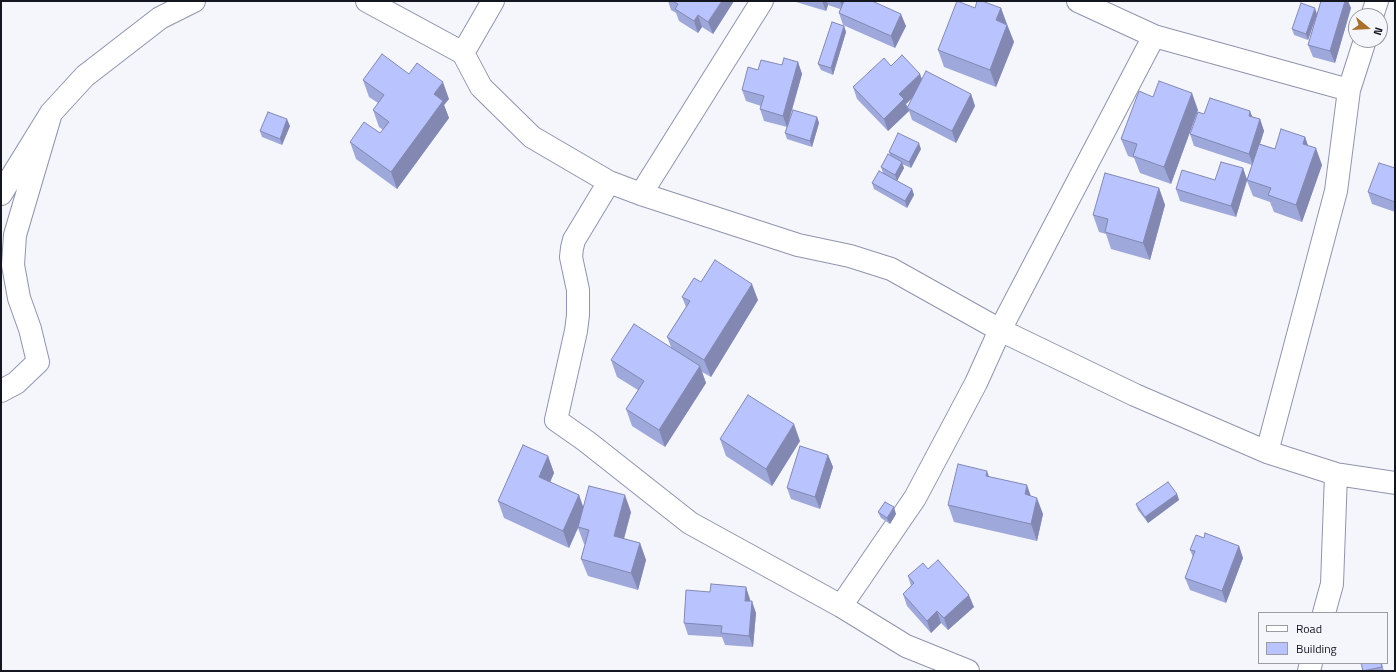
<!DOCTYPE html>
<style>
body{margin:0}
#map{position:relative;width:1396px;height:672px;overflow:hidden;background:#f5f6fc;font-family:"Titillium Web",sans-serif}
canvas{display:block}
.frame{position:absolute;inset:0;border:2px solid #14161f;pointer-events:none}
.legend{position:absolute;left:1258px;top:612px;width:130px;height:52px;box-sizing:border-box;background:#f5f6fc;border:1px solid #9b9ca4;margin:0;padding:5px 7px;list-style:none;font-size:12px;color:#14161f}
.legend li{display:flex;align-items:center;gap:8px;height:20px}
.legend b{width:20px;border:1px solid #9b9ca4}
.north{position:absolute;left:1348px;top:8px;width:40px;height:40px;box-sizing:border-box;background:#f5f6fc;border:1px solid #9b9ca4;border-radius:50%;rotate:108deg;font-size:11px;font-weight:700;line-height:16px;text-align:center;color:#14161f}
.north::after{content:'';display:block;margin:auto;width:14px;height:18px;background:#a86f2d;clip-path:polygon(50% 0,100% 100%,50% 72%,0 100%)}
</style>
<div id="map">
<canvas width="1396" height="672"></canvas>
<div class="frame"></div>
<ul class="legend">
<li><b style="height:5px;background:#fff"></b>Road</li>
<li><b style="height:11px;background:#b9c3fe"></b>Building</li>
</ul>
<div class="north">N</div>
</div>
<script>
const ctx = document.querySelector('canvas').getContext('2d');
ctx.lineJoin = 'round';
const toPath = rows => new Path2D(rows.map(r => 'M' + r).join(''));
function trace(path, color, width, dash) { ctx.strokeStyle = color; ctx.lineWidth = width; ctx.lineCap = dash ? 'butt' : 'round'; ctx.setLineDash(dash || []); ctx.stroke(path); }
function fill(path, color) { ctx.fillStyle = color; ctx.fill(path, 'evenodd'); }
const minor = toPath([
 [367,1,463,53,481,87,532,137,609,182,641,194,798,245,850,256,891,269,1000,330,1135,395,1267,452,1336,474,1395,483],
 [1078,1,1154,36,1349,90],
 [1372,16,1377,1],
 [463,53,493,1],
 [609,182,574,240,572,248,571,257,578,290,578,315,576,331,556,420,586,441,690,523,841,606,906,646,968,671],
 [1,194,51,113,85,76,160,18,194,1],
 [641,194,762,1],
 [1,391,16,383,38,362,30,329,19,298,13,265,15,235,51,113],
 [1267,452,1336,191,1349,90,1365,40],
 [841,606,915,498,976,383,1000,330,1154,36],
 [1324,613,1332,584,1336,474],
 [1309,671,1311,663]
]);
trace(minor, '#8f94ad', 24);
trace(minor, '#fff', 22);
fill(toPath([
 [668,1,734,1,713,34,702,27,698,33,679,21,676,13,671,10],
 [795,1,872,1,906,26,895,48,843,25,839,13,840,9,828,5,826,11,796,2],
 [1321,1,1348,1,1351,8,1335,63,1313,57,1308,45],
 [975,8,1001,8,1014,42,996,87,944,67,938,50],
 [1317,14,1308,40,1294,35,1292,29],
 [844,26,846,32,833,75,821,70,818,64],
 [798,62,802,74,789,121,817,117,819,123,812,147,787,139,785,133,787,127,764,121,760,109,761,106,746,101,742,90,758,70],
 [891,66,920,74,922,79,971,94,975,106,956,143,912,120,909,111,888,131,857,99,853,87],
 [913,97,907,108,906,104],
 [409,74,449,99,444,105,449,118,397,189,356,159,350,142,380,133,383,130,379,127,373,110,378,103,369,97,363,80],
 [1153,97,1198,110,1171,184,1140,173,1134,158,1128,156,1121,139],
 [1204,114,1252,117,1260,119,1264,131,1260,144,1275,149,1305,137,1308,146,1322,165,1302,222,1274,212,1270,202,1253,196,1247,181,1236,217,1180,201,1176,189,1215,180,1243,168,1247,179,1252,165,1194,146,1190,134],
 [290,126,282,145,262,137,260,131],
 [921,149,911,168,902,164,904,168,897,181,912,189,914,195,907,208,874,189,872,183,883,173,881,167,890,155,889,152],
 [1395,168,1395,212,1372,204,1368,192],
 [1159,188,1165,205,1150,260,1111,249,1106,234,1099,232,1093,215],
 [701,282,758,300,711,377,702,372,706,383,665,447,632,426,626,409,638,390,617,377,611,360,671,347,667,337,686,307,682,297],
 [720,439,800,441,772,486,726,456],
 [828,455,833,467,820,509,791,499,787,488],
 [548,456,554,473,550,482,579,495,583,507,631,512,624,539,640,543,646,560,638,590,588,576,581,559,585,544,584,544,578,528,569,548,504,518,498,501],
 [989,477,1031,496,1043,514,1037,541,954,522,948,505],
 [1177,494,1179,500,1148,523,1138,510,1136,504],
 [878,512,896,514,890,524,881,518],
 [1204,538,1239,546,1243,558,1226,603,1190,590,1185,578,1193,557,1190,550],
 [928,569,974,607,948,630,941,623,931,633,907,606,903,594,911,586,908,576],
 [750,599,750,601,756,613,753,647,725,645,722,637,688,635,684,623],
 [1361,663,1382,663,1384,671,1363,671]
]), '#9fa8da');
fill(toPath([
 [722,1,734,1,713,34,708,22],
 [822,1,827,1,828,5,826,11],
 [840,1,846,1,843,10],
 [1345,1,1348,1,1351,8,1335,63,1330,51],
 [1001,8,1007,25,996,20],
 [1315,8,1317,14,1308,40,1306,34],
 [901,14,906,26,895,48,891,36],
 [698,15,702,27,698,33,694,21],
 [1007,25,1014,42,996,87,990,70],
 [844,26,846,32,833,75,831,68],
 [798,62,802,74,787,127,783,116],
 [920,74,924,86,906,104,909,111,888,131,884,119,899,94],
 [443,82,449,99,444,105,449,118,397,189,391,172,434,94],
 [1192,93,1198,110,1171,184,1164,167],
 [971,94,975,106,956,143,952,131],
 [1250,111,1255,123,1249,116],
 [817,117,819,123,812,147,810,141],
 [287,119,290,126,282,145,280,139],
 [1260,119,1264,131,1253,165,1249,154],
 [1305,137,1311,154,1303,144],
 [919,143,921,149,911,168,909,162],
 [1316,148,1322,165,1302,222,1296,205],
 [902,162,904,168,897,181,895,175],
 [1243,168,1247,180,1236,217,1231,206],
 [1159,188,1165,205,1150,260,1143,243],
 [912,189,914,195,907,208,905,201],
 [752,284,758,300,711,377,704,360],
 [700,366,706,383,665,447,659,430],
 [794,424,800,441,772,486,766,469],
 [828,455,833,467,820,509,815,497],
 [548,456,554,473,545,494,539,477],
 [987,471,993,488,986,476],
 [1027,485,1033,502,1025,494],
 [1177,494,1179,500,1148,523,1145,517],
 [579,495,585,512,569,548,563,531],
 [625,495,631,512,620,553,614,536],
 [1037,498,1043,514,1037,541,1031,524],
 [894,507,896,514,890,524,887,518],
 [640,543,646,560,638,590,631,573],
 [1239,546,1243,558,1226,603,1222,591],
 [746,587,750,599,749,613,745,601],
 [969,595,974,607,948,630,944,618],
 [752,601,756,613,753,647,749,636],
 [937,611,941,623,931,633,927,621]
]), '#8288b2');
const building = toPath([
 [672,1,722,1,708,22,698,15,694,21,675,9,678,4,672,1],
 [844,1,872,1,901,14,891,36,839,13,844,1],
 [957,1,975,8,977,1,982,1,1001,8,996,20,1007,25,990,70,938,50,957,1],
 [1321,1,1345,1,1330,51,1308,45,1321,1],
 [1301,3,1315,8,1306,34,1292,29,1301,3],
 [832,22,844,26,831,68,818,64,832,22],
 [382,54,409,74,417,63,443,82,434,94,443,101,391,172,350,142,364,122,380,133,389,122,373,110,384,95,363,80,382,54],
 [902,55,920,74,899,94,904,99,884,119,853,87,884,58,891,66,902,55],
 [784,58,798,62,783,116,760,109,764,96,742,90,748,67,758,70,761,60,782,65,784,58],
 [926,71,971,94,952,131,907,108,926,71],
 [1159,81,1192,93,1164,167,1133,156,1137,144,1121,139,1139,91,1153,97,1159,81],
 [1210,98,1250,111,1249,116,1260,119,1249,154,1190,134,1198,112,1204,114,1210,98],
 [793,110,817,117,810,141,785,133,793,110],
 [268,112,287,119,280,139,260,131,268,112],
 [1281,129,1305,137,1303,144,1316,148,1296,205,1268,195,1271,188,1247,180,1259,144,1275,149,1281,129],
 [898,133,919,143,909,162,889,152,898,133],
 [888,154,902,162,895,175,881,167,888,154],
 [1221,162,1243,168,1231,206,1176,189,1182,170,1215,180,1221,162],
 [1379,163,1395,168,1395,202,1368,192,1379,163],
 [879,171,912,189,905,201,872,183,879,171],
 [1105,173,1159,188,1143,243,1105,232,1108,219,1093,215,1105,173],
 [715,260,752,284,704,360,667,337,690,301,682,297,694,278,701,282,715,260],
 [634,324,700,366,659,430,626,409,644,381,611,360,634,324],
 [748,395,794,424,766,469,720,439,748,395],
 [523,445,548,456,539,477,579,495,563,531,498,501,523,445],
 [800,446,828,455,815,497,787,488,800,446],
 [958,464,987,471,986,476,1027,485,1025,494,1037,498,1031,524,948,505,958,464],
 [1168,482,1177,494,1145,517,1136,504,1168,482],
 [589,486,625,495,614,536,640,543,631,573,581,559,589,530,578,527,589,486],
 [885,502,894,507,887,518,878,512,885,502],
 [1205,533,1239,546,1222,591,1185,578,1195,551,1190,550,1196,535,1204,538,1205,533],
 [938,560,969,595,944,618,937,611,927,621,903,594,914,583,908,576,923,563,928,569,938,560],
 [711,584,746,587,745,601,752,601,749,636,721,633,722,626,684,623,686,590,710,592,711,584],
 [1361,663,1381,663,1382,667,1363,671,1361,663]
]);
fill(building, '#b9c3fe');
trace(building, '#8288b2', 1);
</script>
